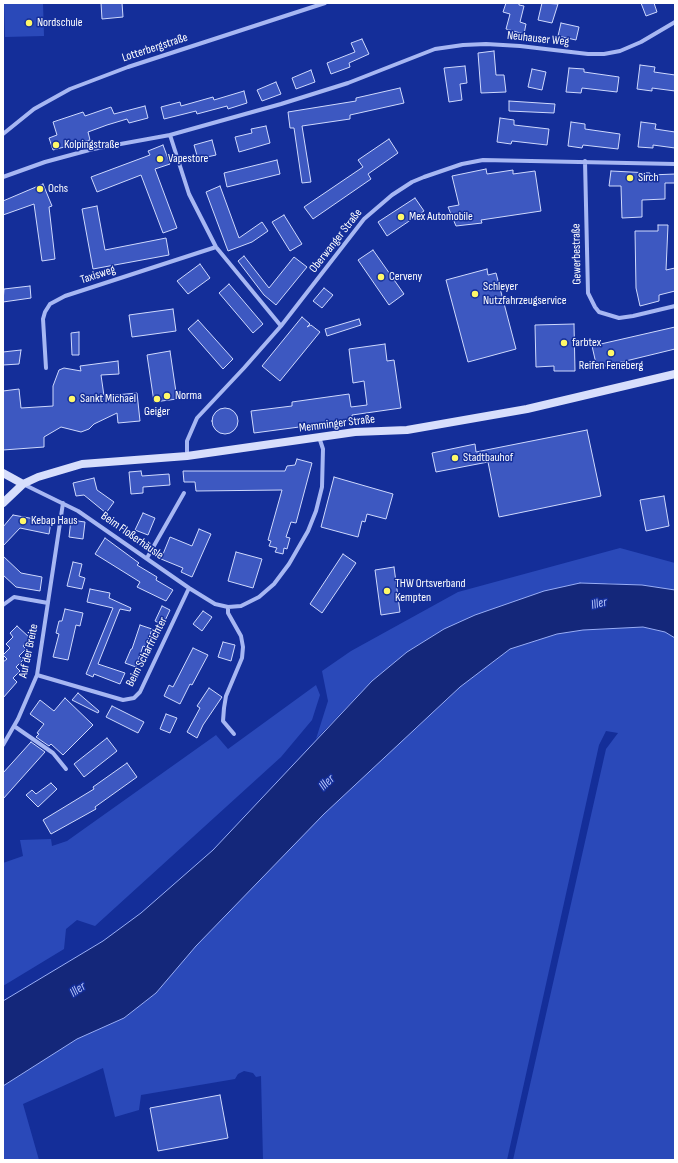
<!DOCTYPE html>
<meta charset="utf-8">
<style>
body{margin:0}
#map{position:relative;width:678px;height:1163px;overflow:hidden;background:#142e99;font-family:"Sofia Sans Condensed",sans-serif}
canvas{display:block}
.frame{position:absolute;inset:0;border:4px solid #fff;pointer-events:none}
</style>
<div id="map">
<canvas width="678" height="1163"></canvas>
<div class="frame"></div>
</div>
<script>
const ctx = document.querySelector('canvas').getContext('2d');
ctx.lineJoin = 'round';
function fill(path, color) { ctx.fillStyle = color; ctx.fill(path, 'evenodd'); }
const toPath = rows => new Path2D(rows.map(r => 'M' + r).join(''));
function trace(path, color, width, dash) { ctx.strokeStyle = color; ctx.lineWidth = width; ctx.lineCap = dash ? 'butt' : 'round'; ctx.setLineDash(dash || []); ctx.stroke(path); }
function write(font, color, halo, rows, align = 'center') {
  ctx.font = font + ' "Sofia Sans Condensed",sans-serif'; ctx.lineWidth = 3; ctx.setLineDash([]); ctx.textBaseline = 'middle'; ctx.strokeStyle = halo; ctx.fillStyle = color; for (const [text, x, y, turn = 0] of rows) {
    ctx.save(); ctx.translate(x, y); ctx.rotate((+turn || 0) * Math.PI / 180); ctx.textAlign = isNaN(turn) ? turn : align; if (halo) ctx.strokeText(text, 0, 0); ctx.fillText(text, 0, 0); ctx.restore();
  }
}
fill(toPath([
 [4,3,43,3,44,36,5,37],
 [620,548,675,563,675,590,608,583,444,629,407,652,372,681,316,739,328,701,322,671,351,651,458,592],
 [643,627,665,632,675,638,675,1160,513,1160,606,749,618,733,606,731,599,745,507,1160,263,1160,261,1076,256,1077,253,1073,244,1071,238,1074,235,1079,141,1095,139,1110,115,1117,103,1068,23,1104,39,1160,3,1160,3,1086,77,1039,124,1018,156,993,196,946,324,814,460,687,510,649,557,634,583,630],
 [316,685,320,695,312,720,281,757,95,926,77,920,66,929,64,949,3,986,3,863,23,856,20,840,51,839,52,846,67,841,216,735,228,749]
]), '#2a49b9');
const water = toPath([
 [580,583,642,585,675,590,675,638,665,632,643,627,583,630,557,634,510,649,460,687,324,814,196,946,156,993,124,1018,77,1039,3,1086,3,1001,103,941,141,913,213,850,372,681,407,652,444,629,475,615,544,591,580,583]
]);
fill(water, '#14277a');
trace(water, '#99aef6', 1);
const building = toPath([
 [101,3,122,3,123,17,102,19,101,3],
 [506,3,519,3,519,5,524,6,520,22,526,24,524,34,506,29,510,14,503,12,506,3],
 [542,3,558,4,552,23,538,20,542,3],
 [641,3,654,3,657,12,646,16,641,3],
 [561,23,579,27,576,40,558,36,561,23],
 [362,39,369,54,349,63,350,67,331,74,327,63,355,52,351,43,362,39],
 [494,51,496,75,504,75,506,92,481,93,478,53,494,51],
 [640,65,655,67,654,72,675,75,675,91,652,88,652,91,637,89,640,65],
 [465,66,467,83,460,84,462,100,449,102,444,68,465,66],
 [569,68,584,69,584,72,619,77,617,92,582,88,581,93,566,92,569,68],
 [532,69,546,72,542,90,528,87,532,69],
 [311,70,315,82,296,89,292,78,311,70],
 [276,82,281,94,262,101,257,90,276,82],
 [400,88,404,103,350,115,350,119,302,126,311,182,302,183,294,128,290,128,288,112,356,101,356,98,400,88],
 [244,91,247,103,228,109,227,106,197,114,196,111,164,119,161,107,180,102,181,106,213,97,214,100,244,91],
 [509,101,555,104,554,113,509,111,509,101],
 [145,106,148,118,129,123,127,119,107,125,88,132,90,140,53,150,49,138,57,135,53,122,83,112,85,116,111,107,114,114,145,106],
 [500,118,514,120,514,125,549,129,547,145,512,141,511,144,497,142,500,118],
 [571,122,585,124,585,129,620,134,618,149,583,145,582,148,568,146,571,122],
 [641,122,656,124,655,129,675,132,675,148,653,145,653,148,638,147,641,122],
 [266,126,270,143,239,152,235,137,252,133,251,129,266,126],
 [389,139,398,153,368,174,371,179,313,219,304,207,363,167,358,160,389,139],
 [212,140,216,155,198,159,194,145,212,140],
 [163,145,170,164,155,169,177,228,163,233,141,175,97,192,91,177,150,155,148,151,163,145],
 [277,160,280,174,227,187,224,173,277,160],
 [486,169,487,174,513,170,513,174,535,171,541,211,481,220,482,223,456,226,448,207,459,205,452,176,486,169],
 [611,171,650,173,650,175,675,174,675,183,665,183,665,199,642,200,642,217,622,218,621,186,609,186,611,171],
 [43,184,52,206,49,207,55,259,42,261,34,204,3,215,3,201,43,184],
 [220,186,239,238,262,222,268,231,252,242,228,251,206,192,220,186],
 [415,198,424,211,387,236,378,222,415,198],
 [97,206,105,250,166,238,169,255,93,269,82,209,97,206],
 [284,215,302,244,290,251,272,222,284,215],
 [658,225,668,225,666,270,675,268,675,291,659,295,659,301,640,306,636,288,635,231,658,231,658,225],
 [373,250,404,294,389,305,358,260,373,250],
 [244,256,269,288,294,257,307,267,276,305,264,295,238,261,244,256],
 [200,264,210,278,188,294,177,281,200,264],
 [487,269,488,275,496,273,516,349,468,362,446,280,487,269],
 [229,284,263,324,253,333,219,293,229,284],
 [30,286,31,298,3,302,4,289,30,286],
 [324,288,333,295,322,308,313,301,324,288],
 [173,309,176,331,132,337,129,315,173,309],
 [302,317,310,324,307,327,311,325,320,332,280,381,262,366,302,317],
 [359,319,361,325,327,336,325,329,359,319],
 [198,320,233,359,223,369,188,329,198,320],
 [574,324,575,371,554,371,554,366,536,367,535,325,574,324],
 [675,327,675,349,597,368,592,346,675,327],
 [79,332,79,355,72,355,71,333,79,332],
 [385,344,387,361,394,360,401,408,352,415,352,420,254,433,251,411,292,406,292,402,349,394,351,407,367,405,364,381,353,383,349,349,385,344],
 [21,350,19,364,3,365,3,352,21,350],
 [170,351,177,399,154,402,147,355,170,351],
 [118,361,119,374,101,375,104,396,137,393,140,421,118,423,117,413,94,424,89,429,81,432,61,427,44,437,44,447,3,450,3,391,19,389,21,408,53,406,53,386,59,370,64,368,81,371,80,366,118,361],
 '212 421a13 13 0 1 1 26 0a13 13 0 1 1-26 0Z',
 [587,430,601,496,499,517,488,462,436,472,432,453,475,444,476,452,587,430],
 [297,459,312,463,296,523,291,522,286,537,290,538,287,549,284,548,283,554,275,552,277,548,269,546,271,541,268,540,282,490,196,491,195,482,184,482,183,471,285,471,287,466,295,465,297,459],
 [141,471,142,476,169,474,170,485,143,487,143,493,131,494,129,472,141,471],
 [334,477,393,494,386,519,367,514,365,522,362,521,358,537,321,527,334,477],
 [94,478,97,490,114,502,106,513,84,495,76,496,73,483,94,478],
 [664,496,669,526,646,531,640,500,664,496],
 [143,513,155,518,148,535,135,530,143,513],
 [13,515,51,522,49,534,20,528,3,546,3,527,13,515],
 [71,520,85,522,83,539,69,537,71,520],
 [199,529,211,534,192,577,181,572,183,568,161,559,170,537,192,546,199,529],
 [105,538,139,563,137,565,157,577,156,580,173,590,166,601,137,587,140,582,95,554,105,538],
 [236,552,262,559,253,588,228,581,236,552],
 [343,554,356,563,322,613,310,604,343,554],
 [3,556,21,573,42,577,40,591,16,587,3,575,3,556],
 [73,562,82,564,79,576,85,578,82,589,67,586,73,562],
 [394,567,400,612,381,615,375,570,394,567],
 [90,589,110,593,109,598,131,608,130,611,120,609,98,664,125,673,120,684,94,674,93,677,86,674,113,608,87,602,90,589],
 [162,606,170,610,163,625,155,621,162,606],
 [65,609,83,613,80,626,76,625,68,660,53,657,59,634,56,633,59,621,62,621,65,609],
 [203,611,212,617,202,631,193,624,203,611],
 [140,625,152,629,146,647,143,646,136,667,125,663,131,649,132,649,140,625],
 [17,626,30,638,23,646,26,649,19,656,23,660,16,667,20,671,13,678,17,682,3,698,3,662,7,659,3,655,10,648,6,644,13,637,10,633,17,626],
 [223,642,235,645,231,661,218,657,223,642],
 [193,648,208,655,192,685,190,684,180,704,164,696,169,685,173,687,193,648],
 [209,688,222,697,203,725,197,738,187,732,200,708,197,706,209,688],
 [78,693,99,711,98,713,72,700,78,693],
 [65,698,93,725,63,755,51,744,49,746,36,737,39,734,37,733,44,724,30,714,40,700,54,711,65,698],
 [112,706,144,722,138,733,106,717,112,706],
 [166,714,177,718,170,733,160,729,166,714],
 [107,738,117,751,84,777,74,764,107,738],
 [31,742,45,752,3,799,3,773,31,742],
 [127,763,137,777,95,807,96,809,51,834,43,820,94,789,93,787,127,763],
 [51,783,57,789,38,807,26,795,32,790,36,794,51,783],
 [220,1095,228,1138,158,1151,150,1108,220,1095]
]);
fill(building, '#3d58c1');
trace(building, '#cfd9fd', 1);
trace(toPath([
 [3,134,34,109,70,89,128,67,325,3],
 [170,135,189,194,216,247,281,326],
 [585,161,588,293,595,307,599,312,619,318,633,316,675,306],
 [3,177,45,162,93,149,170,135,281,104,348,83,435,49,463,45,486,44,520,46,588,54,604,54,620,51,641,42,675,22],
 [46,368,43,319,45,312,50,304,65,296,216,247],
 [187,456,187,441,197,418,244,368,281,326,364,219,392,195,412,182,424,177,462,164,483,160,675,164],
 [23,484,78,511,189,588,215,604,228,607,241,606,259,597,274,584,289,564,308,531,316,511,322,487,323,449,319,437],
 [147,558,184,493],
 [3,605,14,597,48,603],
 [228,607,228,613,241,636,243,647,242,658,226,696,224,708,223,721,234,734],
 [37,675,123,700,134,698,140,692,189,588],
 [14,726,53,753,66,769],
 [3,745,18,719,37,675,63,503]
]), '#a7b7f3', 4);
trace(toPath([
 [3,473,23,484],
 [3,503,23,484,38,477,82,464,187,456,355,432,407,430,527,409,675,374]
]), '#d7defc', 8);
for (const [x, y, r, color] of [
 [29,23,4,"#fff869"],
 [56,145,4,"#fff869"],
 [160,159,4,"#fff869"],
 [630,178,4,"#fff869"],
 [40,189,4,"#fff869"],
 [401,217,4,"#fff869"],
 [381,277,4,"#fff869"],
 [475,294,4,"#fff869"],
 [564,343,4,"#fff869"],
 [611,353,4,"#fff869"],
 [167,396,4,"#fff869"],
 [72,399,4,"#fff869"],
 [157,399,4,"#fff869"],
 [455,458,4,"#fff869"],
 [23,521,4,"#fff869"],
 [387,591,4,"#fff869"]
]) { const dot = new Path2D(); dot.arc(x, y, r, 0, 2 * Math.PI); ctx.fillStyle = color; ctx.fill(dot); trace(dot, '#142e99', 1.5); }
write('12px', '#fff', '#142e99', [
 ["Nordschule",37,23],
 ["Kolpingstraße",64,145],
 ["Vapestore",168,159],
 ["Sirch",638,178],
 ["Ochs",48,189],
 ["Mex Automobile",409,217],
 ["Cerveny",389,277],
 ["Schleyer",483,287],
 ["Nutzfahrzeugservice",483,301],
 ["farbtex",572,343],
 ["Reifen Feneberg",611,366,"center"],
 ["Norma",175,396],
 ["Sankt Michael",80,399],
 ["Geiger",157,412,"center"],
 ["Stadtbauhof",463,458],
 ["Kebap Haus",31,521],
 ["THW Ortsverband",395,584],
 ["Kempten",395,598]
], 'left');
write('12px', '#fff', '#142e99', [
 ["Neuhauser Weg",538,39,6],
 ["Lotterbergstraße",155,48,-18],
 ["Oberwanger Straße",336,241,-52],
 ["Gewerbestraße",577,254,-91],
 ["Taxisweg",98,275,-18],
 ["Memminger Straße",337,424,-7],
 ["Beim Floßerhäusle",132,536,35],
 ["Auf der Breite",29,651,-78],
 ["Beim Scharfrichter",147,652,-63]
]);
write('italic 13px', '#b4c3f9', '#142e99', [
 ["Iller",599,604,-13],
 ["Iller",327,783,-44],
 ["Iller",78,990,-35]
]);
</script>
